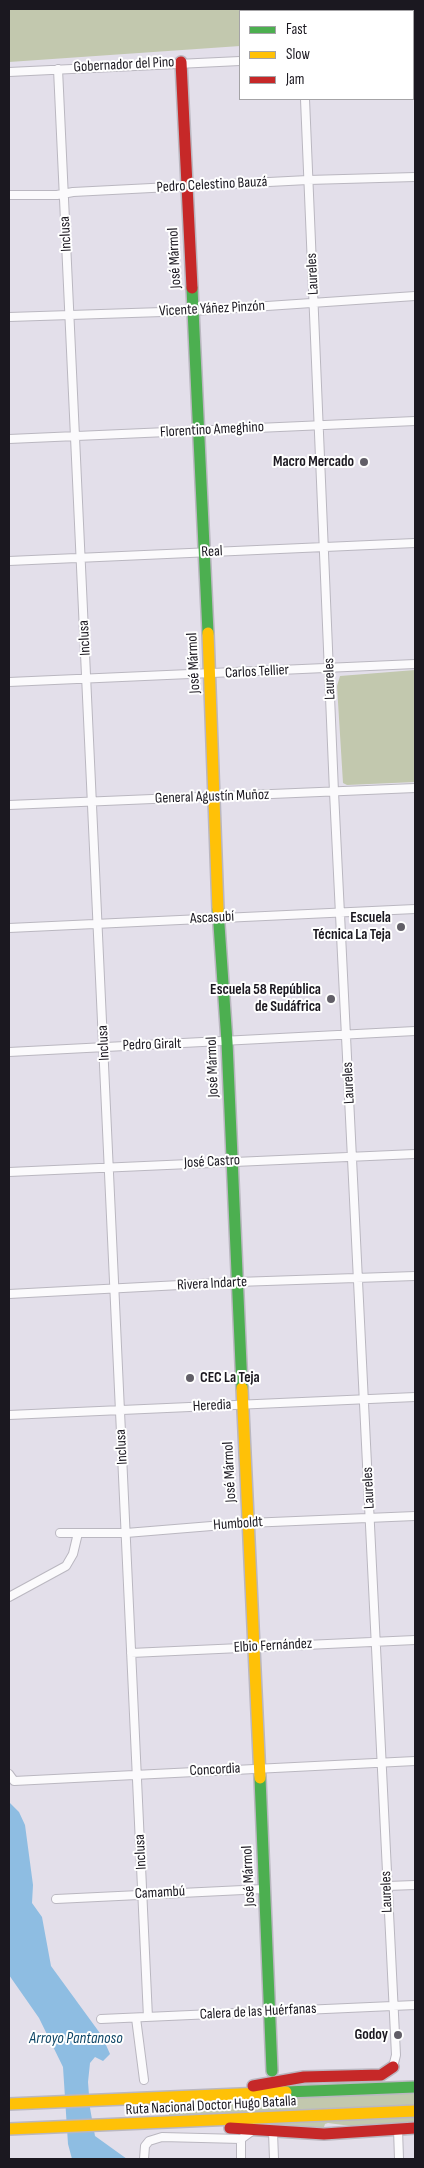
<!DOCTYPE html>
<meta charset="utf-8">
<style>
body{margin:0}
#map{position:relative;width:424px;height:2168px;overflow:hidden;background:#e3dfea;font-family:"Sofia Sans Condensed",sans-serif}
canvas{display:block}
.frame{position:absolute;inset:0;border:10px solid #1b1820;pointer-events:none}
.legend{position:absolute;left:239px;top:10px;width:175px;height:90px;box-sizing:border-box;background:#fff;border:1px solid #a4a3a6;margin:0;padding:6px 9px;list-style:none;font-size:15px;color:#1b1820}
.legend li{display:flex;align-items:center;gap:10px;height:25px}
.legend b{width:25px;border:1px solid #a4a3a6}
</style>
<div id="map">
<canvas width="424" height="2168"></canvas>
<div class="frame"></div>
<ul class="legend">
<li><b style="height:6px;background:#4caf50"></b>Fast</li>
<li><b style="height:6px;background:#ffc107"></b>Slow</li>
<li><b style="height:6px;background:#c62828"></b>Jam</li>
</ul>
</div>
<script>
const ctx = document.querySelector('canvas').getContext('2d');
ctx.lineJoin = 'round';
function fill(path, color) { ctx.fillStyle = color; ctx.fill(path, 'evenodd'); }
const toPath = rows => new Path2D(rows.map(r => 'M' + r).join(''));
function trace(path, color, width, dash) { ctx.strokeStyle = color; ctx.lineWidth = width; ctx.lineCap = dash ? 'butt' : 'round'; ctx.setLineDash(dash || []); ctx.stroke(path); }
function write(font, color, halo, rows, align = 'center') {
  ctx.font = font + ' "Sofia Sans Condensed",sans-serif'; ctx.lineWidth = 4; ctx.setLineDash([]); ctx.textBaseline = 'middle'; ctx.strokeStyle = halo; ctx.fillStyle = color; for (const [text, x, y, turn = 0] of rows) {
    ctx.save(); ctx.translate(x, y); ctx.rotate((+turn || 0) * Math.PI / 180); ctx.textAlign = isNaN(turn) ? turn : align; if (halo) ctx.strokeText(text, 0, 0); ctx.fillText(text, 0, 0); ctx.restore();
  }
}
fill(toPath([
 [9,9,415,9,415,34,413,34,413,11,240,11,240,46,9,62],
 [415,670,415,782,347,785,343,783,337,686,340,676],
 [415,2093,415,2106,169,2116,169,2103],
 [415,2116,415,2123,351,2126,328,2123,325,2124,323,2130,261,2123]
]), '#c2c8ae');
fill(toPath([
 [9,1802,19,1812,25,1825,33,1885,32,1903,42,1917,51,1966,102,2036,110,2054,103,2061,95,2057,90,2063,88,2082,90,2108,95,2136,127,2159,72,2159,68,2144,63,2067,39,2018,9,1975]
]), '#8ebde2');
const street = toPath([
 [413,54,415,54],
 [58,69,148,2017],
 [9,72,240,61],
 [305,99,334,792,396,2055,393,2067],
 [9,195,57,195,73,192,308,180,415,177],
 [9,317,193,311,415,296],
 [9,439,415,421],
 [9,561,415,543],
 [9,682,415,664],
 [9,805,415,788],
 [9,928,415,909],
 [9,1052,415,1031],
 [9,1172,415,1154],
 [9,1294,237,1282,415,1276],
 [9,1415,415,1397],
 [60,1533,126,1533,248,1523,415,1516],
 [9,1597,66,1566,73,1554,78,1533],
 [131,1653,415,1640],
 [9,1774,14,1781,415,1761],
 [387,1886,415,1885],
 [56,1899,264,1889],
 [136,2018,144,2080],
 [101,2019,415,2005],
 [398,2129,399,2159],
 [273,2132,274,2159],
 [241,2139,241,2159],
 [144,2159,145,2146,149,2141,162,2137,241,2139,252,2131]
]);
const fast = toPath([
 [192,288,208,633],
 [218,910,227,1042,242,1388],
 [260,1778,272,2071],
 [286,2092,415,2087]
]);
const slow = toPath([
 [208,633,218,910],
 [242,1388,260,1778],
 [9,2104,286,2092],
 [9,2129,415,2111]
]);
const jam = toPath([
 [181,62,192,288],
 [253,2086,304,2077,381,2075,393,2067],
 [230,2128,324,2134],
 [324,2134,415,2128]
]);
trace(street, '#bab7c0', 10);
trace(fast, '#bab7c0', 14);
trace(slow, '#bab7c0', 14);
trace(jam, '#bab7c0', 14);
trace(street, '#fbfafc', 8);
trace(fast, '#4caf50', 11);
trace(slow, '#ffc107', 11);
trace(jam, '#c62828', 11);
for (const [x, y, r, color] of [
 [364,462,5,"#615e67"],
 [401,927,5,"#615e67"],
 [331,999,5,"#615e67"],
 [190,1378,5,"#615e67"],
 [398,2035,5,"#615e67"]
]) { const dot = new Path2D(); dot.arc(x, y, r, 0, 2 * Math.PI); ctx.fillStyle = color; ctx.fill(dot); trace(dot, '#fff', 2); }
write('15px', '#1b1820', '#fff', [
 ["Gobernador del Pino",124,65,-3],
 ["Pedro Celestino Bauzá",212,185,-3],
 ["Inclusa",66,234,-93],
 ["José Mármol",175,258,-93],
 ["Laureles",313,274,-93],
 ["Vicente Yáñez Pinzón",212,309,-3],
 ["Florentino Ameghino",212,430,-3],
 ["Real",212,552,-3],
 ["Inclusa",85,638,-93],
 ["José Mármol",194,663,-93],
 ["Carlos Tellier",257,672,-3],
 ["Laureles",330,679,-92],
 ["General Agustín Muñoz",212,797,-2],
 ["Ascasubí",212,918,-3],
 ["Inclusa",104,1043,-93],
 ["Pedro Giralt",152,1045,-2],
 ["José Mármol",213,1067,-92],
 ["Laureles",349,1083,-93],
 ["José Castro",212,1162,-3],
 ["Rivera Indarte",212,1284,-3],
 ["Heredia",212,1406,-3],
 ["Inclusa",122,1447,-93],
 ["José Mármol",230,1472,-93],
 ["Laureles",369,1488,-93],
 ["Humboldt",238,1524,-4],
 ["Elbio Fernández",273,1646,-3],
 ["Concordia",215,1770,-3],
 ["Inclusa",141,1852,-93],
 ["José Mármol",249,1876,-93],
 ["Laureles",387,1892,-92],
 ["Camambú",160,1893,-3],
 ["Calera de las Huérfanas",258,2012,-3],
 ["Ruta Nacional Doctor Hugo Batalla",211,2106,-3]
]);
write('bold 15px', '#1b1820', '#fff', [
 ["Macro Mercado",354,462],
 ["Escuela",391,918],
 ["Técnica La Teja",391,935],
 ["Escuela 58 República",321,990],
 ["de Sudáfrica",321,1007],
 ["CEC La Teja",200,1378,"left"],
 ["Godoy",388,2035]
], 'right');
write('italic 16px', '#0f4666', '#fff', [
 ["Arroyo Pantanoso",76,2039]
]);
</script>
